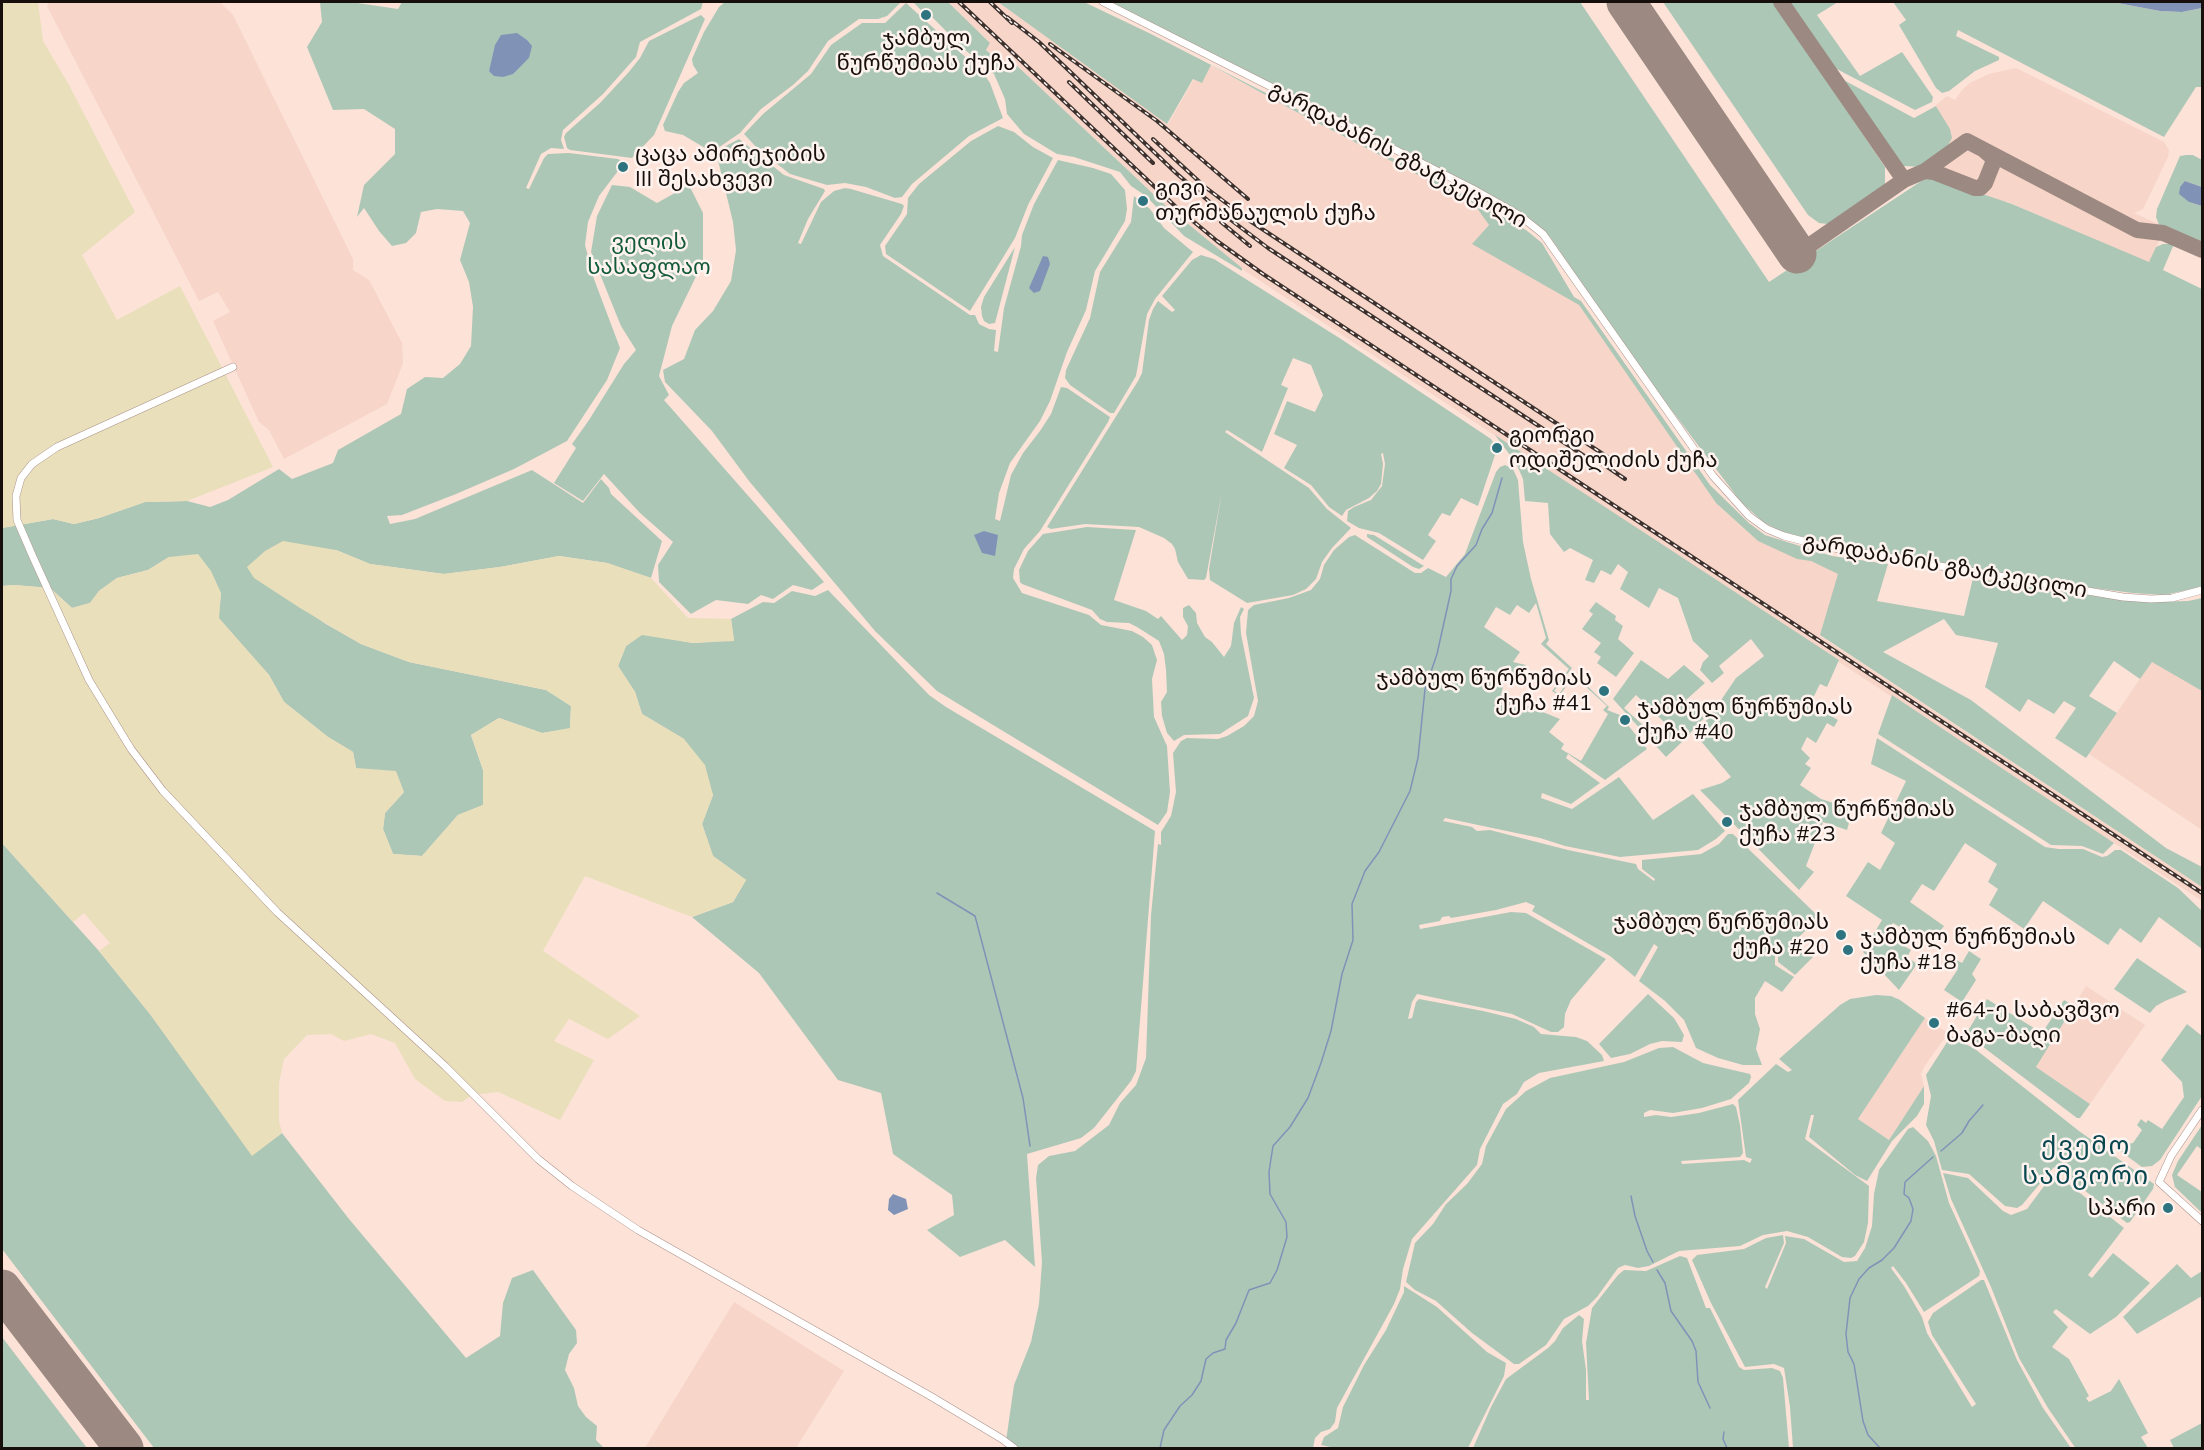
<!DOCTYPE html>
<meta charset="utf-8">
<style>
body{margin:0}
#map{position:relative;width:2204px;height:1450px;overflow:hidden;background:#fde2d8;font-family:Mulish,sans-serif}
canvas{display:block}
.frame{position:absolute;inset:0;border:3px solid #170f0c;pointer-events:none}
</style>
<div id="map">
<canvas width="2204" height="1450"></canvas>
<div class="frame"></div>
</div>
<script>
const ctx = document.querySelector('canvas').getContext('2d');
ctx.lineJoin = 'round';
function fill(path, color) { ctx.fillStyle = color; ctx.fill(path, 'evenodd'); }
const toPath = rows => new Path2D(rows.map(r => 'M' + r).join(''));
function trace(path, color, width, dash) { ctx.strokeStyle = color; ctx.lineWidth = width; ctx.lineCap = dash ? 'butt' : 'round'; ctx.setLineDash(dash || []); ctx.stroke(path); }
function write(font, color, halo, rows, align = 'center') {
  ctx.font = font + ' Mulish,"Noto Sans Georgian",sans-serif'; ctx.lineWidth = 5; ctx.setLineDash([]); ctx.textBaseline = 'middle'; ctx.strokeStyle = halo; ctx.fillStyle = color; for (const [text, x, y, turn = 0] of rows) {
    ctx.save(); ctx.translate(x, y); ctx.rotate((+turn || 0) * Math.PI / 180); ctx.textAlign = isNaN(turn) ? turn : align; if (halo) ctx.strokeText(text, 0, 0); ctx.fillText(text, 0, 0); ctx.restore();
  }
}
fill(toPath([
 [49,2,220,2,233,15,353,259,353,270,369,280,402,343,403,363,387,404,284,459,269,430,259,422,213,321,230,312,218,292,199,301,47,6],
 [948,2,998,2,1168,124,1194,79,1210,65,1289,108,1474,204,1489,225,1473,244,1579,305,1716,503,1758,541,1797,558,1811,561,1839,574,1820,636,2202,887,2202,901,1242,269,1166,206,1013,62,1008,68,986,49,990,43],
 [2016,68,2164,142,2169,150,2168,157,2143,209,2134,213,2165,227,2149,263,2006,201,2002,208,1929,176,1921,167,1947,147,1950,129,1936,105,1947,96,1955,100,1962,90,1970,83,1989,74],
 [2152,661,2202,691,2202,830,2089,754],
 [2086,986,2145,1025,2090,1104,2036,1067],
 [1925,1018,1948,1033,1924,1067,1921,1074,1924,1086,1889,1140,1858,1119],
 [734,1302,844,1371,796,1448,645,1448]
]), '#f7d5c8');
fill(toPath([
 [320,2,351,2,398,9,402,2,703,2,701,9,640,42,636,57,603,94,563,130,561,140,564,149,551,148,541,154,526,188,529,189,544,158,548,154,569,153,618,159,624,163,599,196,588,222,585,245,594,279,620,348,607,380,567,441,514,469,456,494,402,515,387,516,390,524,415,519,532,470,583,503,601,479,609,488,611,494,662,541,651,578,607,563,559,556,500,567,444,574,370,564,336,550,277,591,326,624,361,644,409,662,546,690,571,706,570,729,542,733,499,718,471,735,483,770,483,805,458,815,422,856,393,854,383,829,385,813,404,792,356,768,353,752,328,737,284,702,269,675,218,618,221,593,169,557,148,570,117,578,99,591,90,603,72,608,50,588,14,585,2,586,2,528,53,519,74,524,99,518,145,502,187,501,210,507,228,500,279,469,292,479,333,463,338,450,401,414,407,389,425,377,443,378,460,364,471,346,473,307,469,282,460,260,470,223,463,211,437,209,421,212,416,233,406,243,392,246,379,231,364,208,357,217,364,185,395,154,395,129,364,109,333,110,307,47,322,22],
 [529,58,523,63,489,71,492,61],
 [725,2,901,2,887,16,878,19,859,19,828,41,808,71,793,85,761,109,740,133,715,150,710,151,683,135,665,131,663,125,678,92,684,83,698,73,693,65,692,59,704,32,719,7],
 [913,2,948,2,990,43,986,50,1008,68,1013,62,1166,206,1242,268,1242,271,1184,236,1146,196,1131,186,1120,172,1074,157,1057,154,1024,134,1007,114,1005,99,994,74,964,49,933,18,925,14],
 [998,2,1084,2,1149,33,1476,201,1526,230,1542,243,1574,297,1581,301,1710,485,1749,523,1765,535,1832,556,1888,564,1877,601,1964,616,1973,578,2123,600,2146,602,2188,601,2202,598,2202,691,2152,662,2140,679,2114,661,2089,696,2117,713,2086,758,2055,738,2076,708,2064,701,2054,714,2028,699,2020,712,1985,687,1998,643,1956,635,1944,619,1883,652,1971,700,2166,848,2202,867,2202,887,1820,635,1838,574,1811,561,1797,559,1758,541,1716,503,1579,305,1472,244,1489,225,1474,204,1289,108,1211,65,1202,83,1193,79,1167,124],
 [1111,2,1580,2,1769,282,1929,176,2012,204,2149,262,2156,247,2163,244,2174,244,2163,270,2202,289,2202,587,2164,595,2133,593,2085,587,1957,567,1818,542,1784,533,1763,522,1741,502,1645,375,1550,237,1523,214],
 [1663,2,1773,2,1885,167,1885,184,1882,191,1836,223,1828,224,1819,223,1808,215],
 [1788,2,1838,2,1817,15,1860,76,1902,52,1933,97,1932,102,1915,110,1831,66],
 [1893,2,2112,2,2160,11,2182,12,2202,8,2202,87,2196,87,2164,137,1958,30,1956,36,1999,57,1999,60,1975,71,1949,91,1942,93,1936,88,1899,25,1906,20],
 [906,3,984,74,990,83,1003,118,969,136,912,184,902,197,895,198,866,187,845,183,827,185,790,174,758,149,744,134,763,114,811,74,831,45,862,23,885,23],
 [701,15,705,19,654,135,632,158,570,150,567,148,564,137,566,133,600,103,628,73,640,58,649,41],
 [1840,78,1914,118,1936,106,1950,129,1952,138,1947,147,1921,167,1904,166,1897,161],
 [998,126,1014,132,1033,147,1053,158,1028,205,1015,238,970,311,886,254,885,246,907,214,908,198,919,184,971,141],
 [739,139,784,175,824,189,825,191,808,219,798,243,801,244,821,202,834,191,845,188,851,189,902,204,904,206,901,214,880,245,883,256,970,315,975,315,979,324,989,329,996,330,994,351,998,352,1004,308,1021,246,1022,235,1034,204,1058,160,1093,168,1111,174,1125,190,1127,209,1125,221,1095,271,1086,310,1067,352,1050,401,1040,421,1010,463,999,493,995,519,1000,521,1011,475,1023,453,1040,431,1051,414,1061,387,1067,388,1110,417,1108,422,1040,531,1024,549,1014,569,1013,578,1022,593,1089,615,1101,625,1132,631,1143,637,1152,645,1157,660,1152,679,1154,717,1167,746,1170,792,1167,812,1158,825,937,691,875,631,749,481,712,431,665,382,663,370,684,359,695,330,713,311,731,281,736,250,733,222,717,156,722,148],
 [2186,155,2193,155,2202,160,2202,187,2185,181,2189,202,2202,206,2202,243,2159,225,2156,217,2157,209,2180,156],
 [612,185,630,187,657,203,689,185,703,213,703,262,672,326,659,376,669,395,664,400,824,582,812,590,793,585,773,599,761,595,748,604,716,600,691,614,659,582,658,565,673,542,640,513,604,474,583,501,554,483,576,448,572,444,589,420,624,364,636,350,621,326,591,252,597,216],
 [1134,196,1150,209,1164,228,1193,252,1155,299,1147,314,1136,376,1114,413,1110,413,1070,385,1065,378,1066,370,1090,318,1100,272,1131,222],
 [1015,247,995,323,989,324,984,321,982,316,981,307,984,297],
 [1201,255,1214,259,1341,339,1491,439,1495,445,1496,452,1478,506,1461,498,1450,516,1442,513,1428,535,1436,541,1423,560,1379,533,1359,528,1347,521,1348,511,1354,507,1371,500,1382,486,1385,464,1383,453,1381,454,1383,464,1381,484,1377,491,1369,498,1346,510,1342,516,1329,507,1311,485,1284,468,1297,445,1274,434,1287,401,1315,412,1323,395,1311,365,1293,358,1281,385,1288,388,1262,452,1227,430,1225,432,1309,488,1327,509,1351,528,1332,548,1322,562,1316,579,1306,589,1293,595,1247,603,1210,580,1209,569,1222,491,1206,578,1204,580,1188,579,1178,562,1175,549,1172,544,1164,538,1139,527,1085,524,1051,529,1047,527,1138,381,1142,373,1149,320,1153,309,1158,301,1172,312,1175,310,1162,296,1192,260],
 [1495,435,1839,660,1827,687,1820,684,1810,704,1838,720,1834,727,1827,723,1816,743,1807,737,1801,749,1810,758,1805,764,1811,768,1800,785,1821,799,1853,809,1847,830,1823,822,1806,866,1814,872,1799,890,1700,790,1722,783,1731,777,1695,734,1711,715,1736,678,1764,656,1751,639,1719,666,1724,673,1712,683,1700,670,1703,662,1709,656,1693,641,1678,598,1659,588,1649,608,1620,589,1628,572,1618,564,1611,575,1601,570,1594,583,1585,580,1593,560,1570,548,1564,552,1550,534,1548,503,1525,501,1523,479,1516,463],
 [1505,465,1513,469,1518,480,1523,542,1531,579,1549,640,1546,644,1572,668,1554,691,1559,694,1574,673,1609,707,1607,710,1620,715,1647,749,1605,780,1568,754,1566,758,1600,783,1571,804,1542,793,1541,798,1572,809,1619,777,1653,820,1693,794,1725,831,1716,839,1698,850,1620,857,1565,846,1540,838,1445,818,1443,821,1472,827,1477,831,1490,830,1568,850,1636,864,1638,869,1654,881,1655,879,1642,869,1642,860,1701,854,1719,844,1728,834,1733,834,1819,917,1795,941,1813,957,1795,975,1778,962,1778,956,1775,956,1775,965,1794,977,1782,992,1765,981,1755,998,1755,1014,1760,1029,1756,1049,1762,1065,1743,1065,1718,1058,1696,1048,1684,1020,1665,1001,1639,981,1658,947,1654,944,1635,977,1610,956,1532,911,1535,906,1526,902,1496,910,1451,918,1449,916,1442,917,1440,921,1419,925,1420,929,1511,912,1526,913,1606,959,1571,1000,1565,1014,1564,1027,1558,1032,1551,1032,1512,1014,1417,994,1412,1002,1408,1019,1412,1018,1416,1002,1419,999,1483,1011,1516,1019,1534,1027,1541,1034,1576,1037,1587,1041,1602,1055,1604,1061,1539,1073,1524,1082,1517,1094,1503,1104,1480,1149,1477,1165,1412,1239,1403,1269,1400,1289,1394,1304,1337,1408,1335,1422,1330,1429,1321,1432,1315,1438,1313,1448,1005,1448,1014,1385,1031,1342,1039,1304,1042,1262,1036,1178,1038,1165,1049,1156,1075,1151,1109,1125,1120,1103,1136,1085,1146,1058,1151,915,1158,844,1161,845,1161,832,1171,816,1176,792,1173,753,1181,741,1187,738,1218,739,1227,736,1244,726,1254,716,1258,701,1246,633,1248,610,1254,605,1289,598,1311,590,1320,579,1324,565,1334,550,1349,537,1355,535,1415,573,1421,573,1428,568,1446,577,1465,554,1496,472,1500,467],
 [1536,603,1546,638,1541,644,1569,669,1552,691,1559,696,1574,676,1607,706,1603,710,1608,714,1581,761,1561,749,1564,744,1549,732,1560,719,1501,695,1506,675,1520,678,1526,665,1513,662,1520,652,1484,627,1496,607,1510,615,1517,605,1529,613],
 [1087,527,1136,530,1114,600,1146,611,1158,619,1161,616,1182,640,1187,635,1188,626,1183,617,1183,608,1189,605,1196,613,1197,623,1205,637,1212,642,1224,657,1231,646,1234,623,1241,607,1244,609,1240,617,1241,634,1254,698,1248,716,1220,734,1184,735,1174,741,1167,733,1162,716,1161,702,1167,692,1166,670,1164,654,1159,641,1137,627,1129,623,1107,622,1100,619,1092,610,1022,584,1020,582,1019,570,1028,551,1043,534],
 [1367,534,1374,535,1424,566,1419,569,1413,567,1367,537],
 [828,590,929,695,946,707,1155,831,1136,1071,1131,1081,1094,1128,1081,1138,1027,1154,1035,1267,1005,1240,960,1257,927,1230,954,1215,952,1195,893,1154,881,1093,838,1080,759,973,692,917,733,902,746,880,713,856,702,824,713,795,684,739,642,714,635,692,618,666,626,646,642,634,693,643,734,640,731,619,763,602,774,603,792,591,815,596],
 [1596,602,1616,616,1615,620,1623,626,1618,639,1634,653,1616,677,1597,663,1601,657,1594,652,1601,643,1582,629,1593,614,1589,611],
 [1641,660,1668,679,1684,665,1705,683,1686,700,1704,718,1683,741,1666,757,1613,699],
 [1636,695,1665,723,1654,735,1624,708],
 [1892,695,2114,843,2103,854,2082,846,2051,845,1878,734],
 [1877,738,2045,847,2059,849,2083,849,2102,857,2107,856,2115,850,2121,850,2178,888,2202,911,2202,949,2159,917,2141,943,2120,928,2108,945,2043,901,2024,929,1989,905,1998,889,1988,882,1997,864,1965,843,1934,891,1922,884,1910,902,1944,926,1930,945,1893,923,1884,935,1911,950,1907,957,1917,964,1899,990,1863,952,1882,920,1846,896,1868,862,1880,870,1895,843,1881,833,1906,781,1871,764],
 [2,843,99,951,150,1014,252,1155,282,1133,349,1219,466,1358,500,1336,503,1303,512,1278,533,1270,576,1330,577,1343,569,1354,565,1370,574,1388,578,1406,586,1417,597,1426,596,1440,603,1447,612,1448,154,1448,2,1249],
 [1969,951,1981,959,1972,974,1976,980,1962,1002,1944,990,1958,969,1945,960,1948,955,1962,963],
 [2137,958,2187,992,2165,1001,2156,1006,2150,1013,2114,989],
 [1648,994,1674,1018,1684,1035,1682,1042,1662,1041,1650,1044,1630,1054,1611,1058,1599,1044],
 [1876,995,1891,996,1900,1000,1925,1018,1858,1119,1889,1140,1924,1086,1924,1104,1917,1116,1892,1141,1867,1181,1855,1175,1809,1137,1814,1115,1811,1115,1805,1139,1869,1186,1868,1223,1864,1242,1855,1256,1851,1258,1842,1257,1808,1237,1787,1231,1763,1235,1740,1246,1679,1251,1649,1266,1638,1268,1625,1265,1618,1268,1597,1297,1588,1306,1564,1319,1546,1345,1519,1364,1514,1364,1472,1333,1436,1301,1415,1290,1406,1282,1415,1243,1433,1224,1446,1204,1467,1184,1482,1164,1486,1146,1506,1109,1526,1091,1550,1078,1624,1062,1659,1048,1673,1047,1703,1063,1750,1074,1751,1077,1749,1083,1731,1099,1702,1108,1673,1113,1650,1110,1644,1113,1644,1117,1656,1115,1671,1117,1699,1113,1733,1104,1736,1107,1740,1125,1743,1153,1740,1157,1681,1161,1682,1164,1744,1160,1750,1163,1752,1159,1746,1157,1738,1100,1776,1064,1788,1072,1792,1070,1779,1059,1840,1005,1850,999],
 [1987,999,2042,1033,2064,1000,2074,1006,2036,1067,2090,1104,2080,1118,2077,1118,1966,1034],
 [2187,1024,2202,1036,2202,1096,2160,1160,2152,1166,2142,1167,2120,1151,2127,1144,2133,1143,2142,1130,2137,1125,2141,1119,2146,1123,2148,1120,2162,1129,2184,1097,2182,1082,2161,1060],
 [1951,1036,1975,1049,2079,1131,2154,1184,2153,1189,2130,1222,2127,1223,2054,1167,2022,1205,2017,1208,2005,1206,1969,1174,1942,1170,1934,1141,1926,1125,1931,1096,1926,1075],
 [2202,1125,2202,1150,2197,1146,2177,1175,2202,1192,2202,1213,2175,1187,2172,1175,2178,1161],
 [1913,1127,1928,1141,1936,1156,1949,1203,1980,1271,1979,1276,1924,1312,1906,1283,1893,1266,1891,1268,1904,1286,1922,1317,1927,1333,1972,1407,1976,1404,1932,1335,1928,1322,1933,1313,1981,1280,1984,1280,2017,1360,2043,1408,2071,1448,1793,1448,1790,1407,1784,1368,1774,1364,1745,1367,1711,1303,1692,1260,1697,1255,1744,1249,1766,1238,1783,1235,1784,1243,1765,1287,1767,1289,1786,1243,1785,1236,1804,1239,1844,1262,1857,1261,1865,1248,1872,1226,1874,1194,1879,1170,1908,1129],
 [1943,1173,1968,1178,2003,1211,2011,1215,2027,1209,2053,1174,2056,1174,2124,1228,2088,1275,2092,1278,2113,1253,2150,1283,2116,1317,2090,1334,2056,1309,2053,1312,2068,1327,2052,1347,2069,1359,2089,1396,2086,1398,2089,1402,2111,1391,2119,1379,2148,1433,2141,1437,2148,1448,2076,1448,2074,1446,2048,1408,2019,1358,1991,1287,1951,1199],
 [1680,1256,1687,1258,1706,1308,1710,1308,1739,1367,1744,1370,1772,1368,1780,1371,1783,1378,1789,1448,1473,1448,1491,1407,1506,1379,1548,1348,1555,1341,1563,1328,1579,1315,1584,1319,1582,1341,1586,1370,1586,1400,1589,1400,1586,1343,1592,1308,1618,1275,1624,1270,1646,1271],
 [2177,1264,2191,1278,2202,1271,2202,1296,2137,1334,2123,1317],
 [1404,1286,1437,1307,1487,1352,1506,1363,1504,1376,1468,1448,1335,1448,1321,1445,1324,1437,1338,1428,1343,1407,1364,1365,1386,1330,1404,1292],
 [2,1337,87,1448,2,1448],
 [2202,1423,2202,1448,2174,1448,2170,1440]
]), '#adc7b7');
fill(toPath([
 [2,2,38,2,43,41,69,85,135,212,82,255,117,320,180,286,273,467,187,501,145,502,99,518,74,524,53,519,2,528],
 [283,541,336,550,370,564,443,574,500,567,559,556,607,563,651,578,688,618,731,619,734,641,693,643,642,635,626,646,618,666,635,692,642,714,684,739,705,765,713,795,702,824,713,856,746,880,733,902,692,917,585,876,543,951,640,1016,608,1039,569,1019,554,1041,594,1060,560,1120,498,1092,472,1095,462,1102,445,1101,415,1079,395,1043,371,1034,344,1041,331,1034,307,1035,284,1059,279,1083,279,1121,282,1133,252,1156,150,1014,99,951,110,943,84,913,73,922,2,843,2,586,14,585,50,588,72,608,90,603,99,591,117,578,148,570,169,557,198,554,211,571,221,593,219,618,269,675,284,702,328,737,353,752,356,768,396,771,404,792,385,813,383,829,393,854,422,856,458,815,483,805,483,770,471,735,499,718,542,733,570,728,571,706,546,690,409,662,361,644,300,608,254,578,247,567,265,551]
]), '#e9dfba');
fill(toPath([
 [2112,2,2202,2,2202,8,2182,12,2160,11],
 [517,33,527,40,532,46,529,58,513,74,503,77,494,76,489,71,495,45,501,35],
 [2185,181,2202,187,2202,206,2189,202,2179,194,2180,187],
 [1043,256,1048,257,1050,264,1040,291,1034,293,1029,288],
 [984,531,998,535,995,556,982,553,974,535],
 [893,1194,906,1199,908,1209,894,1215,888,1210,889,1199]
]), '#8093b7');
trace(toPath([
 [937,893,975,916,1023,1098,1030,1146],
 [1941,1151,1962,1133,1969,1121,1983,1105],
 [1631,1196,1635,1216,1647,1251,1653,1262],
 [1657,1270,1665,1283,1671,1311,1692,1341,1696,1351,1698,1382,1710,1408],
 [1724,1432,1723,1439,1727,1448],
 [1160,1448,1164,1430,1180,1406,1192,1395,1201,1381,1206,1359,1213,1353,1225,1349,1226,1340,1236,1323,1249,1290,1270,1283,1277,1270,1287,1237,1286,1222,1270,1194,1269,1172,1273,1146,1290,1127,1308,1098,1321,1063,1331,1031,1342,974,1353,940,1352,904,1365,871,1379,852,1410,791,1418,758,1425,689,1437,654,1451,591,1451,579,1457,566,1476,545,1482,529,1492,513,1502,478],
 [1880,1448,1868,1435,1863,1421,1854,1364,1848,1352,1846,1334,1850,1298,1859,1279,1869,1268,1882,1260,1894,1248,1911,1221,1913,1209,1909,1198,1904,1194,1905,1182,1933,1157]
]), '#8093b7', 1.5);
trace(toPath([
 [1781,2,1904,180],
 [1925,171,1934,172,1975,188,1980,188,1985,183,1993,163,1992,157,1985,151],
 [1797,254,1904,180,1925,171,1967,141,2137,230,2163,233,2202,250]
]), '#9c8a82', 16);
trace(toPath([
 [1626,2,1797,254],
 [2,1289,124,1448]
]), '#9c8a82', 39);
const secondary = toPath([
 [1103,2,1473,189,1519,215,1543,234,1713,476,1749,516,1767,529,1784,536,1822,546,2123,597,2151,599,2172,598,2202,590],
 [233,367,57,447,32,464,21,478,16,496,17,520,33,557,89,680,131,749,163,791,277,912,445,1066,538,1159,572,1186,638,1230,932,1397,1002,1439,1014,1448],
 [2202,1110,2171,1156,2159,1182,2202,1221]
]);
trace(secondary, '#ab9289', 8);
trace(secondary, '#fff', 7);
const rail = toPath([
 [959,2,1176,207,1217,241,1263,274,2202,893],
 [990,2,1012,23],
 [1007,17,1039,42,1176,173,1227,217,1268,248,1589,459],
 [1050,44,1157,121,1248,199],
 [1069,82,1153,163],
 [1153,139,1205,187,1247,219,1612,460],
 [1221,222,1250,246],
 [1597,460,1625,479]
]);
trace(rail, '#3c312d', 4);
trace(rail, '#fef3ef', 1.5, [4.5]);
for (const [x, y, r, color] of [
 [926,15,6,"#2d7480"],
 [623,167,6,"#2d7480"],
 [1143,201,6,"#2d7480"],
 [1497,448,6,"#2d7480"],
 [1604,691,6,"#2d7480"],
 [1625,720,6,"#2d7480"],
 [1727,822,6,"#2d7480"],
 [1841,935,6,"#2d7480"],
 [1848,950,6,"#2d7480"],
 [1934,1023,6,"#2d7480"],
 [2168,1208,6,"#2d7480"]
]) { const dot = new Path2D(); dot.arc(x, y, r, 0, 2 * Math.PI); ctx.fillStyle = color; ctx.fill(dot); trace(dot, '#fef3ef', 2); }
write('22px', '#170f0c', '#fef3ef', [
 ["ჯამბულ",926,38,"center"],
 ["წურწუმიას ქუჩა",926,63,"center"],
 ["ცაცა ამირეჯიბის",635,154],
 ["III შესახვევი",635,179],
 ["გივი",1155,188],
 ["თურმანაულის ქუჩა",1155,213],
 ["გიორგი",1509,435],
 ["ოდიშელიძის ქუჩა",1509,460],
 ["ჯამბულ წურწუმიას",1592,678,"right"],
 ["ქუჩა #41",1592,703,"right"],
 ["ჯამბულ წურწუმიას",1637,707],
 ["ქუჩა #40",1637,732],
 ["ჯამბულ წურწუმიას",1739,809],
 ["ქუჩა #23",1739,834],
 ["ჯამბულ წურწუმიას",1829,922,"right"],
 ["ქუჩა #20",1829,947,"right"],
 ["ჯამბულ წურწუმიას",1860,937],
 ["ქუჩა #18",1860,962],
 ["#64-ე საბავშვო",1946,1010],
 ["ბაგა-ბაღი",1946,1035],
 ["სპარი",2156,1208,"right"]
], 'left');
write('22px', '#170f0c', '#fef3ef', [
 ["გარდაბანის გზატკეცილი",1398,155,28],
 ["გარდაბანის გზატკეცილი",1945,566,10]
]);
write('22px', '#125a3a', '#fef3ef', [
 ["ველის",649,242],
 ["სასაფლაო",649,267]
]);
ctx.letterSpacing = '1.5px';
write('26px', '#0a4851', '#fef3ef', [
 ["ქვემო",2086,1146],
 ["სამგორი",2086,1176]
]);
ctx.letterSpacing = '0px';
</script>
